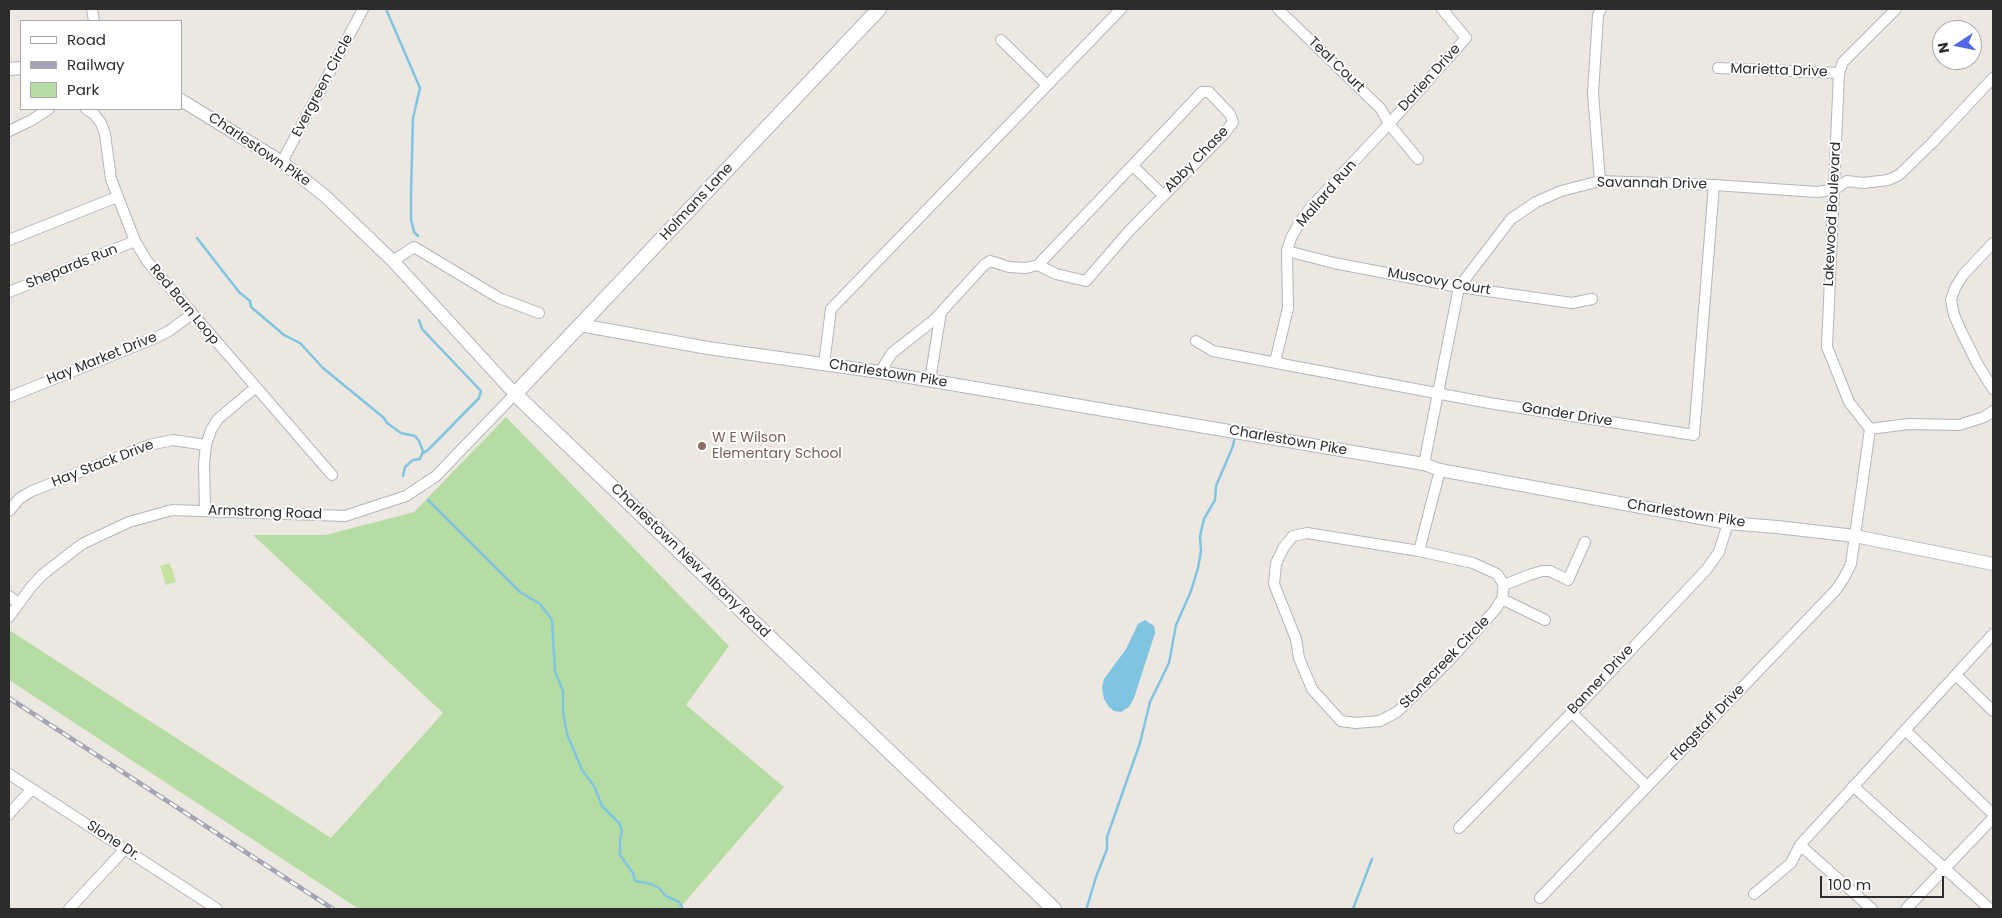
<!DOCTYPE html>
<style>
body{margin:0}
#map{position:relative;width:2002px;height:918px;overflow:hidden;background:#ece7e0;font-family:Poppins,sans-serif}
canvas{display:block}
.frame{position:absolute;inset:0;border:10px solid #2c2c2c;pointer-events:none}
.legend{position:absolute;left:20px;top:20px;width:162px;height:90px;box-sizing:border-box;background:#fff;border:1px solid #ababab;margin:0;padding:6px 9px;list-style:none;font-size:15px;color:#2c2c2c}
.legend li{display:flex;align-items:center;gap:10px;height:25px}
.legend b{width:25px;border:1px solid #ababab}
.north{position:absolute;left:1932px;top:20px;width:50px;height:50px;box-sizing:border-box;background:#fff;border:1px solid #ababab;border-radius:50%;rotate:259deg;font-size:14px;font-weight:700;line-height:20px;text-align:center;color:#2c2c2c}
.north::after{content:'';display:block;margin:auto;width:18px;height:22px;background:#5269e7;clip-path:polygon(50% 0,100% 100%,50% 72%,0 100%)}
.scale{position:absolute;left:1820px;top:876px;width:124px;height:22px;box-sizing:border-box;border:2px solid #2c2c2c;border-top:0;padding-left:6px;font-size:15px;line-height:18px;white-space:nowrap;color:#2c2c2c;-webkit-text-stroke:4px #fff;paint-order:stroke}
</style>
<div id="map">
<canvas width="2002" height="918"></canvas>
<div class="frame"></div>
<ul class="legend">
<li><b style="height:6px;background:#fff"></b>Road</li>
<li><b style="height:6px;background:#a3a5b4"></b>Railway</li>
<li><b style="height:14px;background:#b5dda3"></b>Park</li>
</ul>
<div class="north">N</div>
<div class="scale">100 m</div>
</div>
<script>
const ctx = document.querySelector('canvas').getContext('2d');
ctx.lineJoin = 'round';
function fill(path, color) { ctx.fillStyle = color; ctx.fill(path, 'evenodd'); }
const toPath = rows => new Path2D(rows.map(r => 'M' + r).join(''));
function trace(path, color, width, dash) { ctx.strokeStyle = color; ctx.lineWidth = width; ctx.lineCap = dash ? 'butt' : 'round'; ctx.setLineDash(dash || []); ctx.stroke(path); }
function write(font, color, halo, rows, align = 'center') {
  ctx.font = font + ' Poppins,sans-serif'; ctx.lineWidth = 4; ctx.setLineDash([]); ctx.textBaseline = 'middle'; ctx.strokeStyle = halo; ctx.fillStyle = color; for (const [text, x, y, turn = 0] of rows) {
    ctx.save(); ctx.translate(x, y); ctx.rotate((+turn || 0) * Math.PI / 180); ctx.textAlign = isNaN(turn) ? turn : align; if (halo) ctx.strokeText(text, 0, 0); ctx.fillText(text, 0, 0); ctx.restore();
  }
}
fill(toPath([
 [506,417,729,646,686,705,784,787,679,909,359,909,9,680,9,630,331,838,443,713,253,535,326,535,414,512]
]), '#b5dda3');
fill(toPath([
 [170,563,176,582,166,585,160,566]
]), '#c4e3a0');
fill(toPath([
 [1145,620,1154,626,1155,633,1134,698,1129,707,1121,712,1114,711,1109,707,1104,699,1102,688,1104,679,1126,649,1138,624]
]), '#7fc5e2');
trace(toPath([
 [386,9,420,88,413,118,411,192,411,219,414,232,418,236],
 [197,238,239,292,250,301,251,307,284,335,300,343,323,368,384,418,387,423,401,433,415,436,419,441,423,451,420,459,413,460,405,467,403,476],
 [419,320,422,329,481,391,479,398,429,449,422,454],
 [428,500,520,592,540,604,552,620,555,672,563,691,563,712,567,734,582,770,594,786,602,806,619,823,622,831,620,839,620,855,633,873,635,881,651,884,659,888,666,896,679,902,683,909],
 [1087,907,1096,877,1107,849,1107,837,1140,743,1150,702,1169,663,1176,625,1191,591,1198,568,1201,551,1200,536,1204,519,1215,500,1216,486,1233,446,1235,436],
 [1353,909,1372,859]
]), '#7fc5e2', 2.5);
const minor = toPath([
 [92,9,94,21],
 [1278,9,1381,109,1389,124,1418,159],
 [1001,40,1047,85],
 [1718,68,1839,73],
 [86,109,94,114,101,123,105,134,111,179,135,241,147,261,332,475],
 [9,131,30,121,49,109],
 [282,162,363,9],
 [1133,166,1163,195],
 [1600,181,1593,93,1598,15,1601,9],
 [9,240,117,197],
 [1993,243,1963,275,1955,288,1951,300,1954,315,1962,333,1978,365,1993,389],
 [1287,251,1334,263,1459,287,1572,303,1592,299],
 [393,261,414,247,499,298,539,313],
 [9,292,135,241],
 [1196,341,1213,351,1489,403,1694,435,1714,185],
 [1275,362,1288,308,1287,251,1291,238,1300,222,1311,207,1389,124,1466,38,1442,9],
 [824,364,831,309,1121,9],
 [880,372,892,353,934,320,984,265,990,261,1009,267,1026,268,1038,265,1202,92,1209,92,1230,114,1233,122,1224,134,1130,230,1086,281,1056,274,1038,265],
 [930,380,941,312],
 [9,397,153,339,169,331,192,314],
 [1870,429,1908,424,1959,425,1984,417,1993,411],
 [1424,464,1459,287,1511,219,1536,202,1561,191,1600,181,1714,185,1818,192,1835,189,1847,181,1863,183,1888,180,1899,175,1933,142,1993,78],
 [205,510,204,464,206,445,211,430,218,419,256,387],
 [9,511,20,498,32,491,149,445,173,440,206,445],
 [1419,551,1473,563,1497,574,1504,585,1502,599,1495,610,1448,662,1397,712,1380,721,1356,723,1341,721,1312,689,1299,658,1296,639,1274,584,1276,563,1284,547,1293,536,1307,533,1419,551,1440,470],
 [1504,585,1529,575,1542,571,1550,571,1568,580,1585,542],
 [9,596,18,603],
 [1502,599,1545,620],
 [9,617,31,587,42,575,82,544,129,522,172,510,345,516,406,496,436,476,515,394],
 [1956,675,1993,711],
 [1571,712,1647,786],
 [1905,730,1993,814],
 [9,774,217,909],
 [1853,786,1990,909],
 [9,814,32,789],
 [1459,828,1582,702,1706,570,1719,552,1728,523],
 [1800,845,1872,909],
 [1754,894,1791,863,1800,845,1993,634],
 [1540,898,1835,591,1844,578,1851,564,1870,429,1849,402,1827,347,1839,73,1843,62,1896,9],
 [69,909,125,849],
 [1906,909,1993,818]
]);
const tertiary = toPath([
 [9,69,21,68],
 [181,100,282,162,325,196,393,261,515,394],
 [580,325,708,348,880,372,1424,464,1440,470,1728,523,1777,527,1855,536,1993,564]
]);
const secondary = toPath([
 [879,9,515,394,1054,909]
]);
trace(minor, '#b4b6be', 12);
trace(tertiary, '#b4b6be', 14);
trace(secondary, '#b4b6be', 16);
trace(minor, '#fff', 10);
trace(tertiary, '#fff', 12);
trace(secondary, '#fff', 14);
const rail = toPath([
 [9,698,333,909]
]);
trace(rail, '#a3a5b4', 4.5);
trace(rail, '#fff', 2.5, [8]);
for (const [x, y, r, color] of [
 [702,446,5,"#8d6e63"]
]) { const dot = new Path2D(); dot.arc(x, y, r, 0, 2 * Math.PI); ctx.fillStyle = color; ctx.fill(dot); trace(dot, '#fff', 2); }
write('14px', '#2c2c2c', '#fff', [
 ["Teal Court",1336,65,44],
 ["Marietta Drive",1779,71,2],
 ["Darien Drive",1430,78,-48],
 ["Evergreen Circle",323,86,-62],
 ["Charlestown Pike",259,150,34],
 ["Abby Chase",1197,160,-46],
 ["Savannah Drive",1652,184,1],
 ["Mallard Run",1327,194,-49],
 ["Holmans Lane",697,202,-47],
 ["Lakewood Boulevard",1833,214,-87],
 ["Shepards Run",72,267,-22],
 ["Muscovy Court",1439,282,10],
 ["Red Barn Loop",184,305,50],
 ["Hay Market Drive",102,359,-22],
 ["Charlestown Pike",888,374,9],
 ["Gander Drive",1567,415,9],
 ["Charlestown Pike",1288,441,10],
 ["Hay Stack Drive",103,464,-21],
 ["Armstrong Road",265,513,2],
 ["Charlestown Pike",1686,514,9],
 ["Charlestown New Albany Road",690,561,44],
 ["Stonecreek Circle",1445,663,-46],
 ["Banner Drive",1601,680,-47],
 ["Flagstaff Drive",1708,723,-46],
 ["Slone Dr.",113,841,33]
]);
write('14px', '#785e54', '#fff', [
 ["W E Wilson",712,438],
 ["Elementary School",712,454]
], 'left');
</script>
